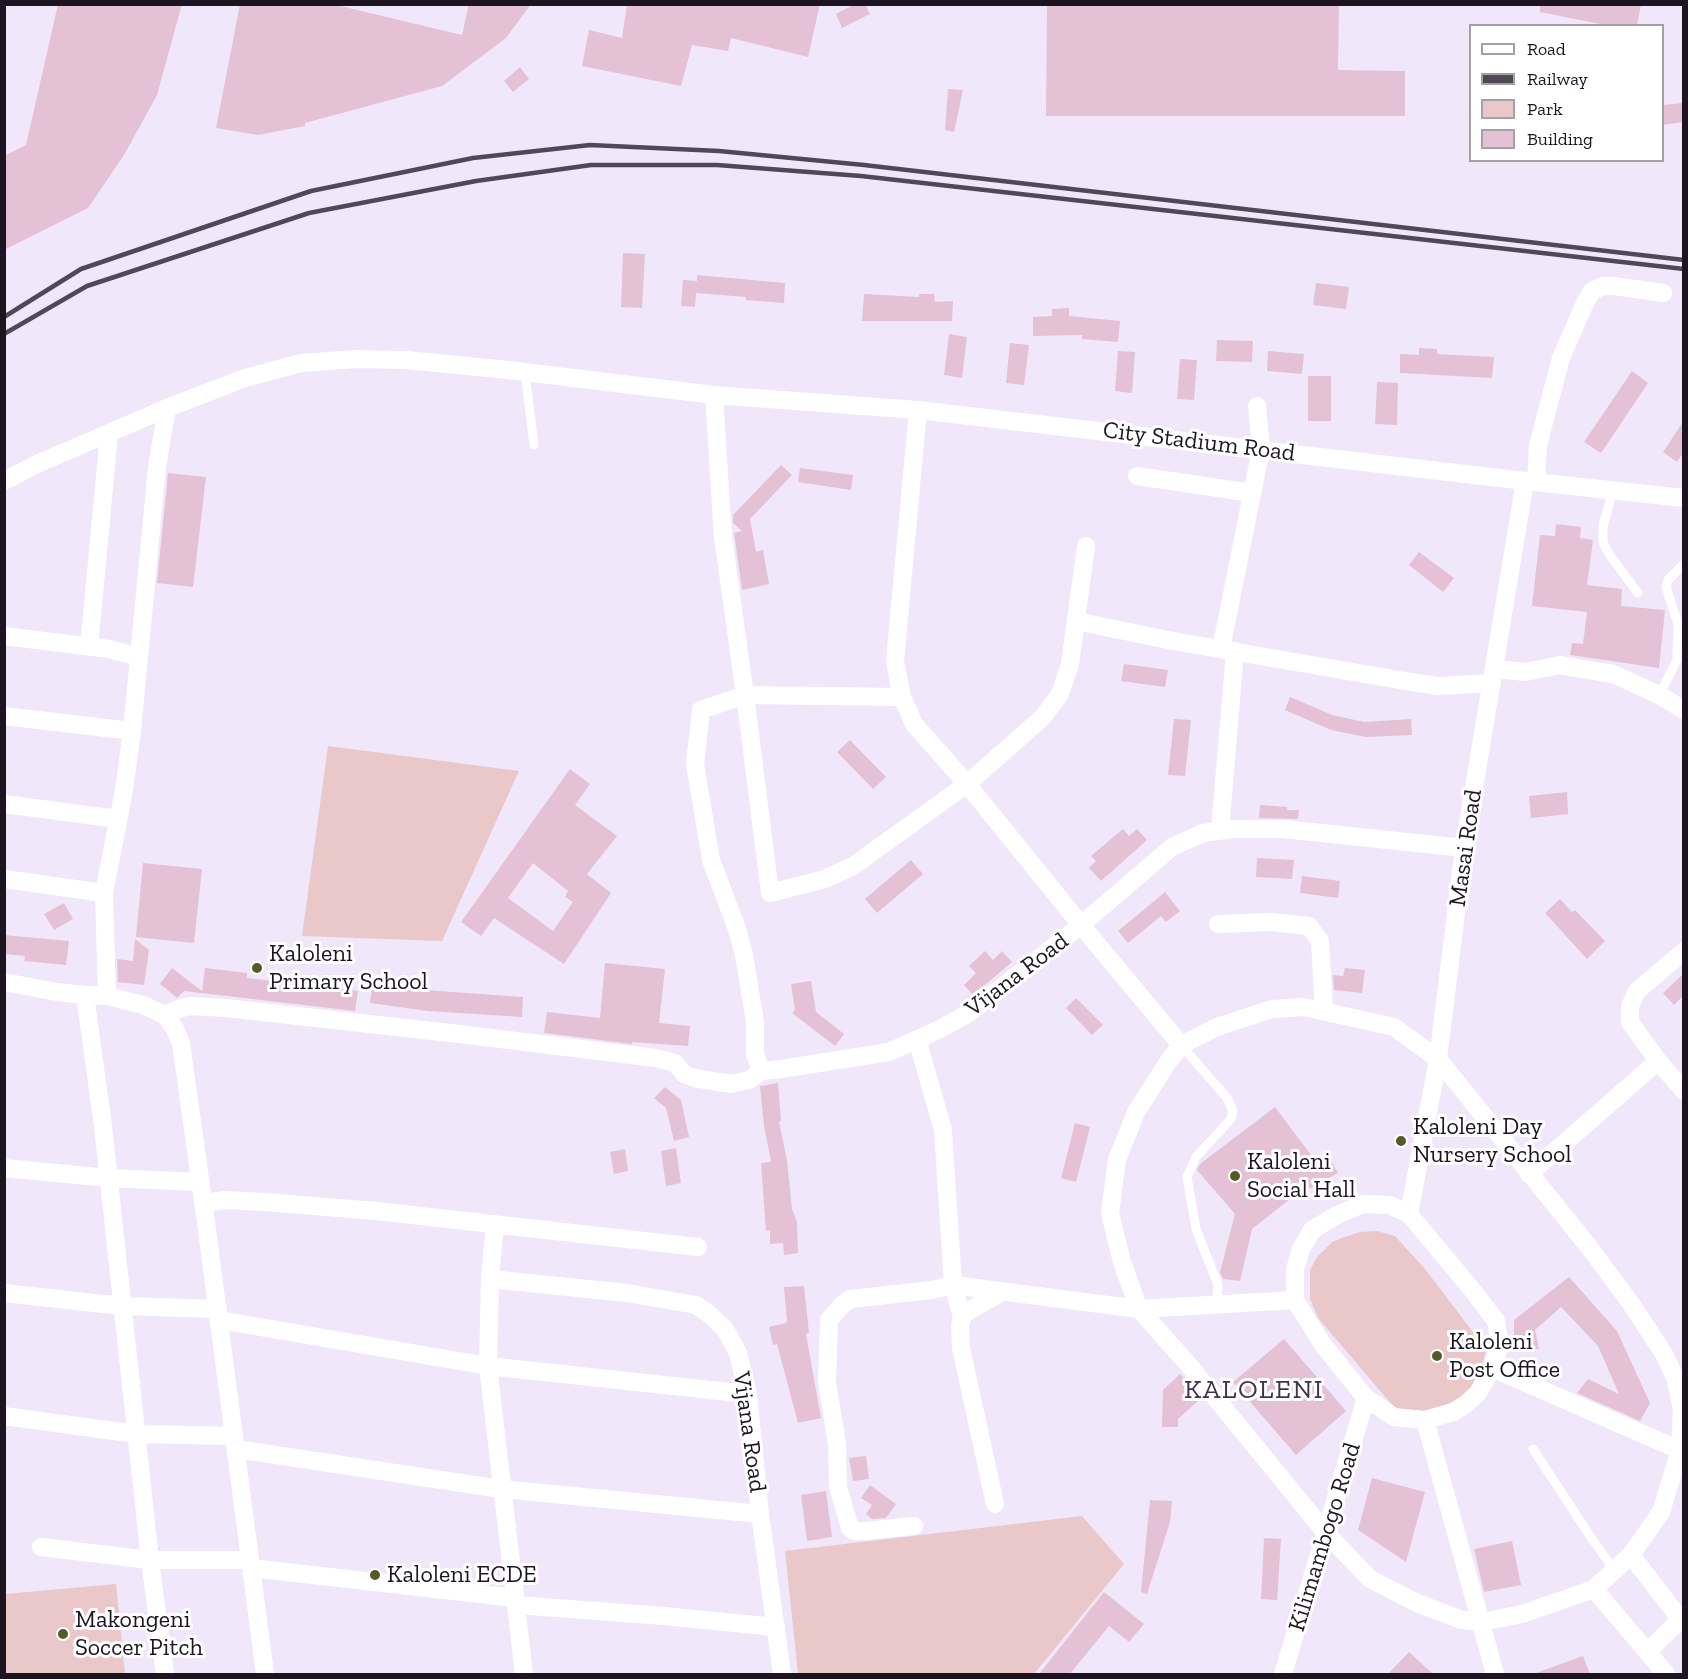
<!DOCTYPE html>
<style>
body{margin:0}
#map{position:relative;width:1688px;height:1679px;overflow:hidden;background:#f1e7fb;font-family:"Zilla Slab",serif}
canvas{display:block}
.frame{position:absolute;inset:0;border:6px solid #1c1521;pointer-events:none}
.legend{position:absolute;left:1469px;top:24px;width:195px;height:138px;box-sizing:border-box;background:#fff;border:2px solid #a4a1a6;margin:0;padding:8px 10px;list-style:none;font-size:18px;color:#1c1521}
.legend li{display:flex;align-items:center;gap:12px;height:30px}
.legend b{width:30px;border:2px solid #a4a1a6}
</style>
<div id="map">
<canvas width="1688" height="1679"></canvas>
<div class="frame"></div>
<ul class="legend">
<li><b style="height:8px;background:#fff"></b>Road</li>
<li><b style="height:8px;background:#504856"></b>Railway</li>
<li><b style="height:16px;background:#eac8c9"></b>Park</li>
<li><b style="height:16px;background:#e5c1d6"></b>Building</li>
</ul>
</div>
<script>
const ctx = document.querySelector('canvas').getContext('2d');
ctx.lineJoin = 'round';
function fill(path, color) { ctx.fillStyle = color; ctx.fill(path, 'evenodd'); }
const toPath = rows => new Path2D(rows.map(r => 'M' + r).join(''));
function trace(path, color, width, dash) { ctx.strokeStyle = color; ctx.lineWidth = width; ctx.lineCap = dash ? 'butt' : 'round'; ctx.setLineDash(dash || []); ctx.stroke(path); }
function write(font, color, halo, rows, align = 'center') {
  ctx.font = font + ' "Zilla Slab",serif'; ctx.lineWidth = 6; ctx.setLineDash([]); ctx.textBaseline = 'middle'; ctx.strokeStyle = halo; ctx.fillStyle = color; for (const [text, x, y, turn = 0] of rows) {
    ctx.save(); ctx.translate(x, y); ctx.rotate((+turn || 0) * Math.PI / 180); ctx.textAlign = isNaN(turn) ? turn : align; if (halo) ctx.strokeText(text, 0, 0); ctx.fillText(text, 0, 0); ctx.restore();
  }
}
fill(toPath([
 [328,746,519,771,442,941,302,936],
 [1377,1231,1395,1236,1425,1269,1486,1349,1480,1377,1464,1403,1423,1414,1399,1413,1318,1318,1310,1299,1310,1270,1317,1257,1332,1242,1342,1238,1360,1232],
 [1082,1516,1124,1564,1034,1674,798,1674,785,1551],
 [116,1584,125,1674,5,1674,5,1594]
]), '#eac8c9');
fill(toPath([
 [58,4,182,4,157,95,124,155,88,208,4,250,4,156,26,145],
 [240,4,332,4,462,35,469,4,531,4,506,38,442,86,305,123,305,126,258,135,216,128],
 [627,4,820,4,808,57,731,38,728,51,692,45,681,86,582,66,589,30,622,38],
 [855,4,865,4,870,14,842,28,836,14],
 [1047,4,1339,4,1338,70,1405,71,1405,116,1046,116],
 [1540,4,1641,4,1637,26,1610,26,1540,12],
 [520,67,529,79,513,92,504,81],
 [948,89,963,90,954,132,945,130],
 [1683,103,1683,122,1662,125,1662,105],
 [623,253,645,254,642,308,621,307],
 [697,275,785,283,784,303,746,300,746,297,696,293,695,307,681,306,683,280,697,281],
 [1316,283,1349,287,1346,309,1313,305],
 [864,294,919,297,919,294,934,294,935,302,953,301,952,321,862,321],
 [1069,308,1069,316,1120,321,1118,342,1082,339,1082,335,1033,336,1033,317,1052,316,1052,309],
 [949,334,967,337,962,378,944,375],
 [1217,340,1253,341,1252,362,1216,361],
 [1010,343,1029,345,1024,385,1006,383],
 [1419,348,1437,349,1437,354,1494,357,1492,378,1400,373,1400,354,1419,355],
 [1118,351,1135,352,1132,393,1115,391],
 [1268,351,1304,354,1302,374,1267,371],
 [1180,359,1197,360,1194,400,1177,399],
 [1632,371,1648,383,1601,453,1584,442],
 [1308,376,1331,376,1331,421,1308,421],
 [1377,382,1398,383,1397,425,1375,424],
 [1683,422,1683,453,1677,462,1663,452],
 [781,465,792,475,750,519,756,552,763,550,769,584,742,590,734,533,742,531,733,523,733,515],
 [800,468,853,475,851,490,798,482],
 [168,473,206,477,193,587,157,583],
 [1556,524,1581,527,1580,538,1593,540,1587,585,1622,589,1621,606,1665,610,1659,668,1570,655,1572,643,1583,644,1587,612,1532,606,1540,535,1555,536],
 [1419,552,1454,578,1443,592,1409,565],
 [1124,664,1168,670,1165,687,1121,681],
 [1290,697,1332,715,1364,722,1411,719,1412,735,1366,737,1331,730,1285,710],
 [1174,719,1191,720,1185,776,1168,775],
 [850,740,886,777,873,789,837,752],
 [570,769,590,784,575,805,617,836,587,874,611,893,564,964,494,918,481,936,461,922],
 [533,863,568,891,565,897,573,902,553,931,508,898],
 [1567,792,1568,814,1531,818,1529,796],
 [1260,805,1287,807,1287,810,1299,810,1298,819,1259,818],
 [1123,829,1129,836,1137,829,1147,840,1101,881,1089,868,1096,861,1091,856],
 [1257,858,1294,860,1292,879,1256,877],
 [911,860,923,874,877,913,865,899],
 [143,863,202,869,194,943,136,937],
 [1302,876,1340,881,1338,898,1300,893],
 [1165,892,1180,911,1166,922,1161,916,1128,943,1118,931],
 [1560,899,1572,912,1575,910,1605,941,1587,959,1545,913],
 [64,903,73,919,54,930,44,914],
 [4,935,69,941,66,965,24,961,25,956,4,954],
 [135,939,149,950,144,985,118,982,117,959,133,961],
 [985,951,993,960,1002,951,1012,962,973,995,964,985,976,973,969,966],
 [605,963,665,969,659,1023,690,1026,688,1046,632,1042,632,1044,544,1033,547,1012,600,1018],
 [172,968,202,991,205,968,247,973,247,978,358,991,355,1011,184,991,177,998,160,984],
 [1345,968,1365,970,1362,993,1334,990,1333,975,1343,976],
 [1683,974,1683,996,1674,1005,1663,993],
 [373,981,412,987,411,989,523,997,522,1017,428,1011,370,1003],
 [811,981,816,1012,844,1034,835,1046,792,1013,795,1010,791,984],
 [1076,998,1103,1025,1092,1035,1066,1008],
 [778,1083,781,1121,779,1122,787,1160,792,1209,797,1222,798,1253,784,1255,783,1243,770,1244,770,1230,766,1231,761,1163,771,1162,764,1126,760,1086],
 [665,1087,681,1100,689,1137,674,1141,666,1108,654,1098],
 [1275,1107,1314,1159,1328,1155,1338,1173,1311,1188,1304,1188,1252,1229,1240,1281,1223,1279,1220,1272,1235,1214,1197,1170,1200,1164],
 [1075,1123,1090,1127,1076,1182,1061,1178],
 [676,1148,681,1183,666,1186,661,1151],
 [625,1149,628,1171,614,1174,610,1152],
 [1569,1277,1617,1331,1650,1403,1640,1421,1577,1393,1588,1379,1619,1394,1598,1346,1561,1307,1535,1330,1539,1349,1514,1352,1514,1320],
 [804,1286,809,1333,806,1334,821,1418,798,1423,777,1344,773,1345,769,1327,786,1323,787,1321,784,1287],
 [1284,1339,1346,1411,1296,1455,1233,1382],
 [1180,1374,1201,1398,1178,1419,1178,1427,1162,1427,1163,1390],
 [866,1456,869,1479,853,1481,849,1458],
 [1372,1478,1425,1492,1406,1562,1358,1530],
 [870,1485,896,1504,886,1518,872,1519,866,1514,872,1505,861,1498],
 [826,1491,832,1537,807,1541,801,1495],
 [1150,1500,1172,1501,1170,1522,1147,1594,1141,1592],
 [1264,1538,1281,1539,1277,1600,1261,1599],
 [1512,1541,1521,1585,1484,1592,1474,1549],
 [1104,1592,1144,1624,1129,1642,1109,1626,1070,1674,1039,1674],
 [1409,1652,1433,1674,1388,1674],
 [1583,1656,1590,1674,1536,1674,1536,1673]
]), '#e5c1d6');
trace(toPath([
 [525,372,534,445],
 [1613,490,1603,526,1603,542,1609,554,1638,593],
 [1659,695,1677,660,1678,624,1666,587,1668,580,1684,564],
 [1181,1045,1227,1098,1233,1111,1231,1119,1196,1157,1187,1177,1196,1229,1218,1285,1217,1303],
 [1533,1449,1590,1536,1615,1571]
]), '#fff', 9);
trace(toPath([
 [714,395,723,537,745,695,701,710,695,764,711,860,737,929,744,955,755,1022,755,1054,761,1071,781,1069,889,1052,940,1029,969,1013,1081,925,1172,847,1203,833,1233,829,1283,829,1464,848],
 [918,410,895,661,902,697,914,724,967,784,1081,925,1181,1045],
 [1137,476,1252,493],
 [4,481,37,464,167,408,245,378,301,363,356,359,406,360,508,370,714,395,918,410,1525,481,1684,498],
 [1536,482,1538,445,1561,358,1585,303,1592,291,1603,286,1614,286,1663,293],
 [1076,621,1173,641,1405,681,1438,686,1492,683],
 [4,636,109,649,139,657],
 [89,647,109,434],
 [1221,649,1261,449,1257,406],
 [1494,669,1526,672,1559,665,1613,674,1659,695,1684,710],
 [902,697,745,695,770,893,825,879,853,866,967,784,1043,717,1060,694,1070,664,1086,546],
 [4,716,132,731],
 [4,804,118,819],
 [1220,830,1235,651],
 [4,879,104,893],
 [1218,924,1271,922,1309,926,1320,941,1324,1010],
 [4,982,57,992,85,995,103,1126,150,1560,165,1674],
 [85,995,107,996,143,1005,165,1015,175,1029,181,1043,207,1230,265,1674],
 [107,996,104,893,124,790,132,731,157,467,167,408],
 [1304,1007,1394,1027,1438,1059,1589,1247,1632,1305,1664,1354,1676,1380,1682,1409,1680,1450,1661,1512,1631,1555,1594,1589,1522,1614,1482,1622,1462,1620,1417,1603,1370,1579,1326,1533,1187,1363,1139,1309,1122,1262,1110,1213,1117,1160,1136,1112,1168,1062,1181,1045,1217,1027,1272,1009,1304,1007],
 [165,1015,178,1009,191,1006,226,1008,459,1034,656,1058,675,1063,684,1074,694,1078,731,1084,749,1080,761,1071],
 [917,1039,943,1130,953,1285,962,1317],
 [1658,1061,1684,1091],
 [4,1168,108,1178,201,1182],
 [1529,1174,1658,1061,1630,1022,1630,1006,1637,991,1684,951],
 [204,1203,225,1200,264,1202,376,1211,698,1247],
 [1363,1204,1390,1205,1409,1214,1474,1292,1496,1321,1500,1345,1492,1368,1478,1393,1466,1404,1453,1412,1425,1420,1394,1417,1366,1398,1323,1345,1295,1300,1295,1269,1301,1249,1312,1230,1337,1215,1363,1204],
 [1409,1214,1438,1059,1464,848,1525,481],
 [495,1224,490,1279,488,1366,524,1674],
 [490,1279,627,1293,696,1305,709,1314,725,1329,738,1353,748,1394,760,1514,782,1674],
 [4,1293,122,1306,218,1309],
 [219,1320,488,1366,748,1394],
 [1492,1368,1684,1452],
 [4,1416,136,1434,234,1436],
 [1425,1420,1495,1674],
 [236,1449,501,1489,760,1514],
 [995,1504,961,1348,960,1325,962,1317,967,1312,1002,1292],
 [914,1526,866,1531,854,1531,850,1528,845,1511,838,1487,837,1444,827,1382,829,1320,842,1305,850,1299,932,1290,953,1285,1139,1309,1295,1300],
 [41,1547,150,1560,250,1560],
 [1631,1555,1684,1624],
 [251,1568,515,1598],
 [1594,1589,1666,1674],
 [516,1605,664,1616,776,1627],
 [1647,1652,1680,1620],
 [1283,1674,1366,1398]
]), '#fff', 18);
trace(toPath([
 [4,317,81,269,311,191,473,158,590,145,719,151,864,165,1684,260],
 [4,334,87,286,309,213,476,181,591,165,717,165,861,176,1684,269]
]), '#504856', 4.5);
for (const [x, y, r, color] of [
 [257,968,6,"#555a27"],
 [1401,1141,6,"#555a27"],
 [1235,1176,6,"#555a27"],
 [1437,1356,6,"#555a27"],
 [375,1575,6,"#555a27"],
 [63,1634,6,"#555a27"]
]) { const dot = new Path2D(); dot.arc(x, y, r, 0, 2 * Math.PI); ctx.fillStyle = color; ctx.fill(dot); trace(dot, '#fff', 2); }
write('24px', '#1c1521', '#fff', [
 ["City Stadium Road",1199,442,7],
 ["Masai Road",1466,848,-82],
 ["Vijana Road",1017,975,-37],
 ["Vijana Road",749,1432,82],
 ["Kilimambogo Road",1325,1537,-73]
]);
write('24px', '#1c1521', '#fff', [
 ["Kaloleni",269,954],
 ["Primary School",269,982],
 ["Kaloleni Day",1413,1127],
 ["Nursery School",1413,1155],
 ["Kaloleni",1247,1162],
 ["Social Hall",1247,1190],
 ["Kaloleni",1449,1342],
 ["Post Office",1449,1370],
 ["Kaloleni ECDE",387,1575],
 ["Makongeni",75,1620],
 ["Soccer Pitch",75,1648]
], 'left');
ctx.letterSpacing = '1.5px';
write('27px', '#40324c', '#fff', [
 ["KALOLENI",1254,1390]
]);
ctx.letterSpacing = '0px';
</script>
